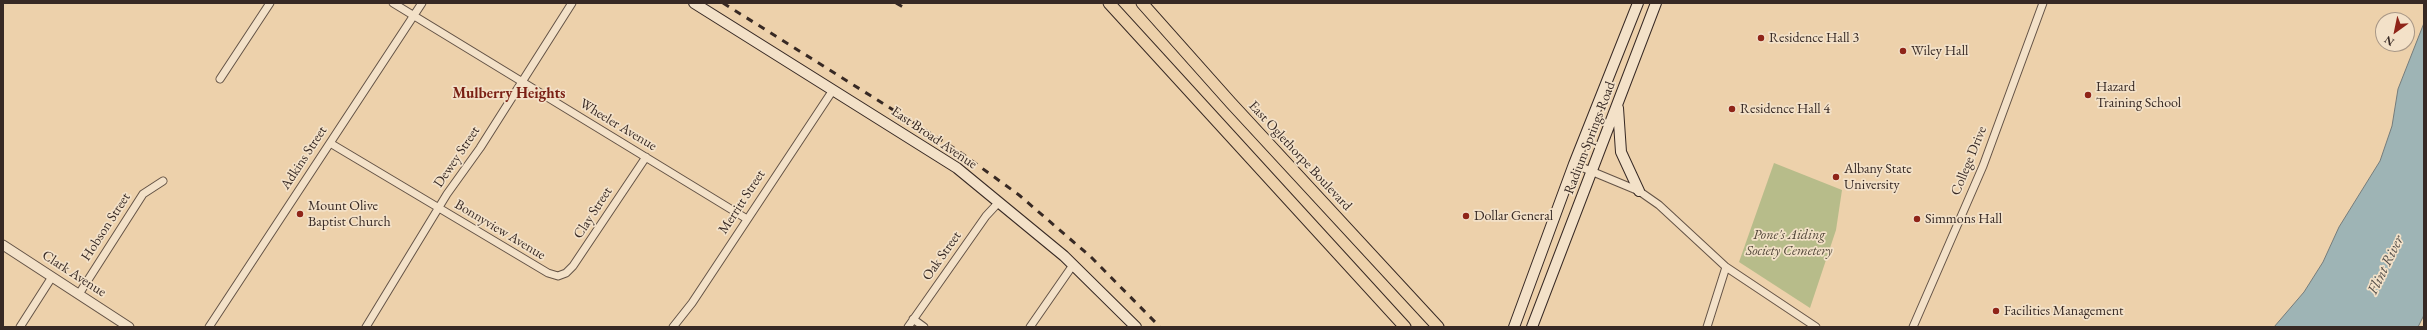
<!DOCTYPE html>
<style>
body{margin:0}
#map{position:relative;width:2427px;height:330px;overflow:hidden;background:#edd1ab;font-family:"EB Garamond",serif}
canvas{display:block}
.frame{position:absolute;inset:0;border:4px solid #372924;pointer-events:none}
.north{position:absolute;left:2375px;top:12px;width:40px;height:40px;box-sizing:border-box;background:#f3e1c8;border:1px solid #a89786;border-radius:50%;rotate:213deg;font-size:11px;font-weight:700;line-height:16px;text-align:center;color:#372924}
.north::after{content:'';display:block;margin:auto;width:14px;height:18px;background:#8f2418;clip-path:polygon(50% 0,100% 100%,50% 72%,0 100%)}
</style>
<div id="map">
<canvas width="2427" height="330"></canvas>
<div class="frame"></div>
<div class="north">N</div>
</div>
<script>
const ctx = document.querySelector('canvas').getContext('2d');
ctx.lineJoin = 'round';
function fill(path, color) { ctx.fillStyle = color; ctx.fill(path, 'evenodd'); }
const toPath = rows => new Path2D(rows.map(r => 'M' + r).join(''));
function trace(path, color, width, dash) { ctx.strokeStyle = color; ctx.lineWidth = width; ctx.lineCap = dash ? 'butt' : 'round'; ctx.setLineDash(dash || []); ctx.stroke(path); }
function write(font, color, halo, rows, align = 'center') {
  ctx.font = font + ' "EB Garamond",serif'; ctx.lineWidth = 3.5; ctx.setLineDash([]); ctx.textBaseline = 'middle'; ctx.strokeStyle = halo; ctx.fillStyle = color; for (const [text, x, y, turn = 0] of rows) {
    ctx.save(); ctx.translate(x, y); ctx.rotate((+turn || 0) * Math.PI / 180); ctx.textAlign = isNaN(turn) ? turn : align; if (halo) ctx.strokeText(text, 0, 0); ctx.fillText(text, 0, 0); ctx.restore();
  }
}
fill(toPath([
 [1774,163,1842,190,1836,230,1810,308,1739,262]
]), '#b7bc8a');
const water = toPath([
 [2424,23,2424,315,2418,327,2274,327,2304,292,2323,262,2339,227,2380,161,2392,126,2398,89,2424,23]
]);
fill(water, '#9eb4b5');
trace(water, '#757c7b', 1);
const minor = toPath([
 [393,3,747,219],
 [220,79,270,3],
 [330,143,548,273,558,276,566,273,573,266,646,157],
 [1574,164,1639,191,1659,205,1726,267,1816,327],
 [79,294,143,194,163,181],
 [913,319,924,327],
 [20,327,52,277],
 [209,327,422,3],
 [366,327,447,194,480,148,572,3],
 [673,327,692,303,833,90],
 [908,327,986,216,999,202],
 [1030,327,1073,265],
 [1707,327,1726,267],
 [1913,327,1983,166,2043,3]
]);
const tertiary = toPath([
 [3,245,129,327]
]);
const secondary = toPath([
 [694,3,957,168,1064,256,1136,327],
 [1618,108,1621,152,1639,191],
 [1514,327,1574,164,1638,3],
 [1532,327,1656,3]
]);
const primary = toPath([
 [1109,3,1405,327],
 [1142,3,1231,103,1438,327]
]);
trace(minor, '#645346', 9);
trace(tertiary, '#645346', 11);
trace(secondary, '#372924', 12);
trace(primary, '#372924', 13);
trace(minor, '#f3e1c8', 7);
trace(tertiary, '#f3e1c8', 9);
trace(secondary, '#f3e1c8', 10);
trace(primary, '#edd1ab', 11);
trace(toPath([
 [723,3,957,150,1019,195,1091,257,1160,327],
 [896,3,903,7]
]), '#372924', 3, [7, 7]);
for (const [x, y, r, color] of [
 [1761,38,4,"#8f2418"],
 [1903,51,4,"#8f2418"],
 [2088,95,4,"#8f2418"],
 [1732,109,4,"#8f2418"],
 [1836,177,4,"#8f2418"],
 [300,214,4,"#8f2418"],
 [1466,216,4,"#8f2418"],
 [1917,219,4,"#8f2418"],
 [1996,311,4,"#8f2418"]
]) { const dot = new Path2D(); dot.arc(x, y, r, 0, 2 * Math.PI); ctx.fillStyle = color; ctx.fill(dot); trace(dot, '#f3e1c8', 1.5); }
write('14px', '#372924', '#f3e1c8', [
 ["Residence Hall 3",1769,38],
 ["Wiley Hall",1911,51],
 ["Hazard",2096,87],
 ["Training School",2096,103],
 ["Residence Hall 4",1740,109],
 ["Albany State",1844,169],
 ["University",1844,185],
 ["Mount Olive",308,206],
 ["Baptist Church",308,222],
 ["Dollar General",1474,216],
 ["Simmons Hall",1925,219],
 ["Facilities Management",2004,311]
], 'left');
write('14px', '#372924', '#f3e1c8', [
 ["Wheeler Avenue",618,125,31],
 ["East Broad Avenue",934,138,34],
 ["Radium Springs Road",1590,138,-69],
 ["East Oglethorpe Boulevard",1300,156,47],
 ["Dewey Street",457,157,-56],
 ["Adkins Street",304,158,-57],
 ["College Drive",1969,161,-68],
 ["Merritt Street",742,202,-57],
 ["Clay Street",593,213,-57],
 ["Hobson Street",106,227,-57],
 ["Bonnyview Avenue",500,230,31],
 ["Oak Street",942,256,-55],
 ["Clark Avenue",74,274,33]
]);
write('italic 14px', '#514638', '#f3e1c8', [
 ["Pone's Aiding",1789,235],
 ["Society Cemetery",1789,251]
]);
write('bold 15px', '#7a1f14', '#f3e1c8', [
 ["Mulberry Heights",509,94]
]);
write('italic 15px', '#514c48', '#f3e1c8', [
 ["Flint River",2386,265,-64]
]);
</script>
